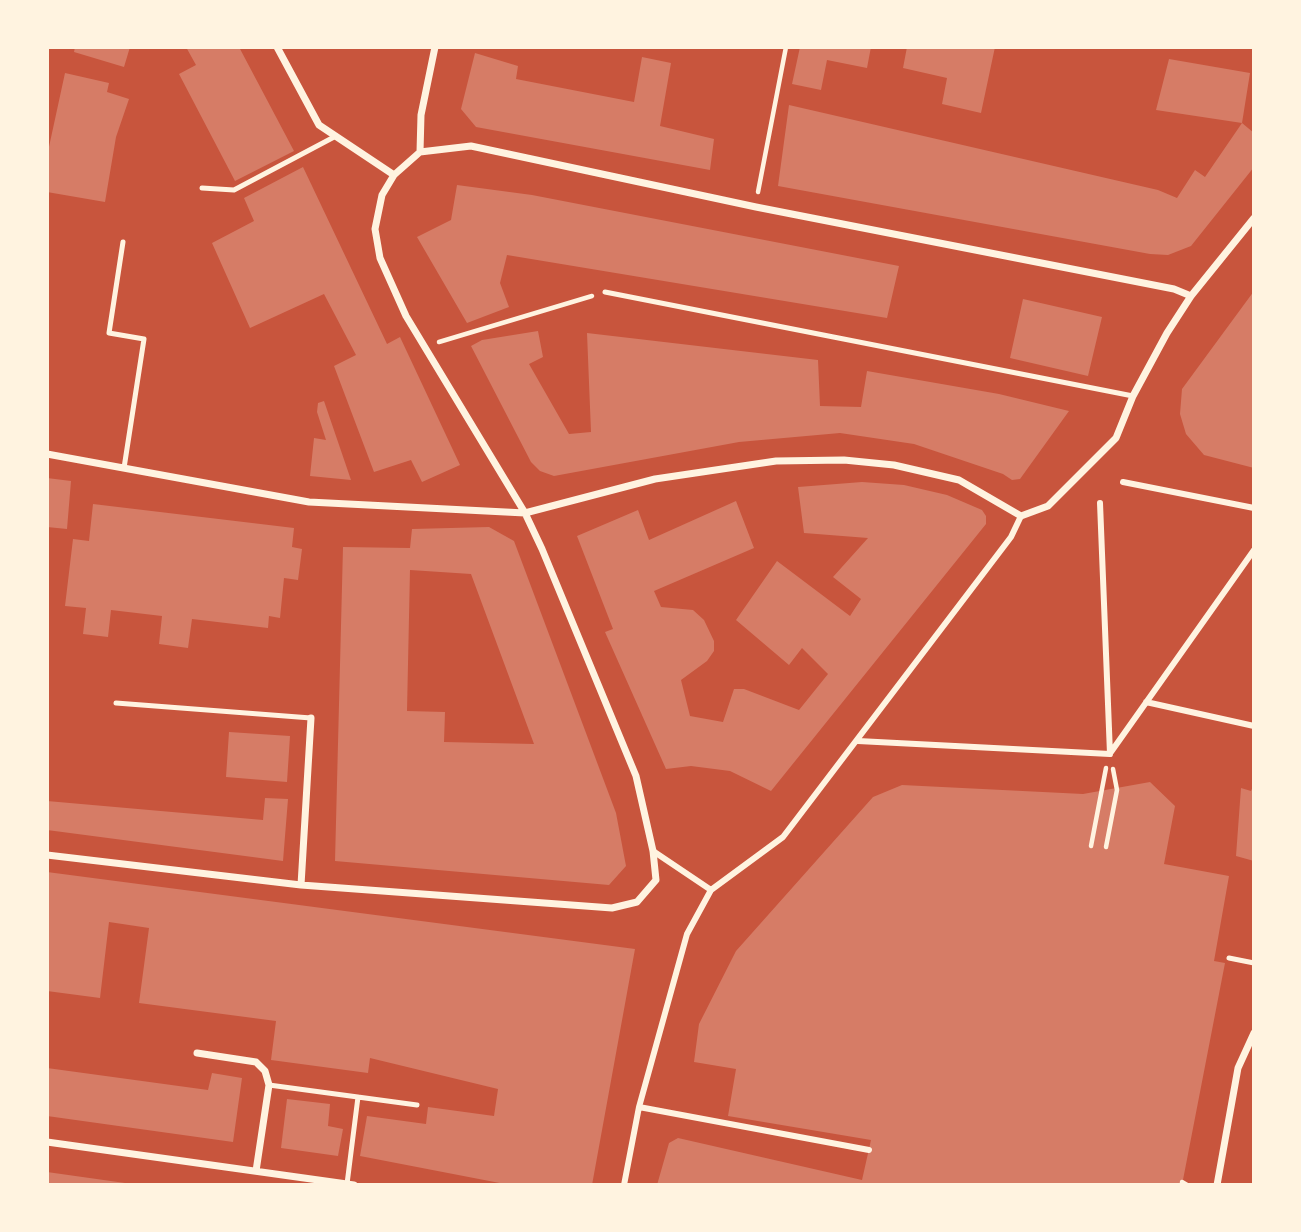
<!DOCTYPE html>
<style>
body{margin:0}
#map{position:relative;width:1301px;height:1232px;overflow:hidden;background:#c8553d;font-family:Lato,sans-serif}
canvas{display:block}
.frame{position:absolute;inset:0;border:49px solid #fff3e0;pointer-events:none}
</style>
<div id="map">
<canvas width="1301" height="1232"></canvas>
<div class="frame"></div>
</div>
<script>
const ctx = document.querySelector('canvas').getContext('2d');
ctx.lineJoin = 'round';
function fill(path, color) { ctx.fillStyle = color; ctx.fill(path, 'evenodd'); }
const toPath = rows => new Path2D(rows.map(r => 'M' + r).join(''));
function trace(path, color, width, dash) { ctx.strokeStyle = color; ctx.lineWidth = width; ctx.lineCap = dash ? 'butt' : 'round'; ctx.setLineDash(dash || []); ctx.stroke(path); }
fill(toPath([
 [75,47,130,47,124,67,74,52],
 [186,47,239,47,294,151,235,181,179,74,196,65],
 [800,47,871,47,867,68,827,60,821,90,792,84],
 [907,47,995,47,981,113,942,104,947,78,903,68],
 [475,53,518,66,516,79,634,102,642,57,671,63,660,126,714,139,710,170,476,127,461,109],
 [1169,59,1250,73,1242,123,1156,110],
 [65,73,109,83,107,92,129,99,116,137,105,202,47,192,47,156],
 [789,105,1158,190,1177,198,1195,170,1205,177,1242,123,1254,133,1254,167,1191,246,1168,255,1150,254,778,186],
 [303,167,387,344,400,337,460,465,422,482,411,460,374,472,334,366,356,355,324,294,250,328,212,243,254,221,244,198],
 [457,185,532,195,899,266,887,318,507,255,500,283,509,307,467,323,417,237,451,220],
 [1254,291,1254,468,1204,455,1186,434,1180,414,1182,389],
 [1023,299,1102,317,1088,376,1010,358],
 [538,331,543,357,529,364,569,434,591,432,587,333,818,360,820,406,861,407,867,371,999,394,1069,411,1020,479,1012,480,1003,474,914,444,840,433,739,442,554,476,540,471,531,462,471,346,482,340],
 [324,401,351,480,310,476,314,438,326,440,317,412,318,403],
 [47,478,71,481,67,529,47,527],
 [862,482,904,485,947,495,982,510,986,516,986,524,771,791,730,771,691,766,666,769,605,632,613,629,577,536,638,510,649,540,736,501,754,548,654,591,661,607,693,610,704,620,714,641,714,651,707,661,681,680,690,716,723,722,734,689,744,689,799,710,828,674,802,648,789,665,736,620,777,561,850,616,861,599,833,577,868,538,804,533,798,487],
 [93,504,294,528,292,547,302,549,298,580,284,578,280,618,269,616,268,628,192,619,188,648,159,644,162,616,111,610,108,637,83,634,86,608,65,606,73,539,89,541],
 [489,527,514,541,616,813,626,866,609,885,335,861,343,547,410,548,412,529],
 [410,570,471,574,534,744,444,742,445,712,407,711],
 [229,732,290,736,287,782,226,777],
 [1150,782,1175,806,1164,864,1229,876,1214,961,1225,963,1182,1185,657,1185,669,1143,678,1138,862,1180,871,1140,728,1116,736,1069,694,1062,699,1024,736,951,873,797,902,785,1083,794],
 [1254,784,1254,861,1236,856,1241,788,1251,791],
 [265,798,288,799,283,861,47,830,47,801,263,820],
 [47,872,635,949,592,1185,510,1185,360,1156,367,1116,426,1124,428,1107,494,1116,498,1089,370,1058,368,1073,271,1060,276,1021,139,1003,149,928,109,922,100,998,47,991],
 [47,1068,208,1090,212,1073,242,1078,233,1142,47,1116],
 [287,1099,330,1104,328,1126,343,1129,338,1156,281,1148],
 [47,1172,125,1183,125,1185,47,1185]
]), '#d67c66');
trace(toPath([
 [758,192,786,47],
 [439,342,592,296],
 [1091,846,1106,768],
 [1106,847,1117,790,1113,769],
 [1182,1182,1187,1185]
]), '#fff3e0', 4.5);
trace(toPath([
 [202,188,234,190,336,136],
 [123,242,109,333,144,339,124,468],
 [605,292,1133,396],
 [116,703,311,718],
 [1229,958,1254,963],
 [269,1085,417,1105],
 [347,1184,358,1097]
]), '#fff3e0', 5);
trace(toPath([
 [1123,482,1254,508],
 [1100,503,1110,754],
 [1146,702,1254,726],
 [858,741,1110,754],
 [1111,752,1254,550],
 [653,851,711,890],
 [639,1107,869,1150],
 [624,1185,639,1107,687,934,711,890,783,837,1011,537,1021,516]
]), '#fff3e0', 6);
trace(toPath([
 [277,47,319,125,394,175],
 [420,152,421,115,435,47],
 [47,454,309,502,525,513,655,479,776,461,844,460,894,465,959,480,1021,516,1048,506,1116,438,1133,396,1167,333,1191,296,1254,218],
 [47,855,301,885,612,908,637,902,656,880,653,851,636,776,542,549,525,513,406,316,380,258,375,229,382,195,394,175,420,152,471,146,756,207,1174,289,1191,296],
 [301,885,311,718],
 [197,1053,256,1062,265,1071,269,1085,256,1171],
 [47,1142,354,1185],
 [1217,1185,1238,1068,1254,1033]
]), '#fff3e0', 7);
</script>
